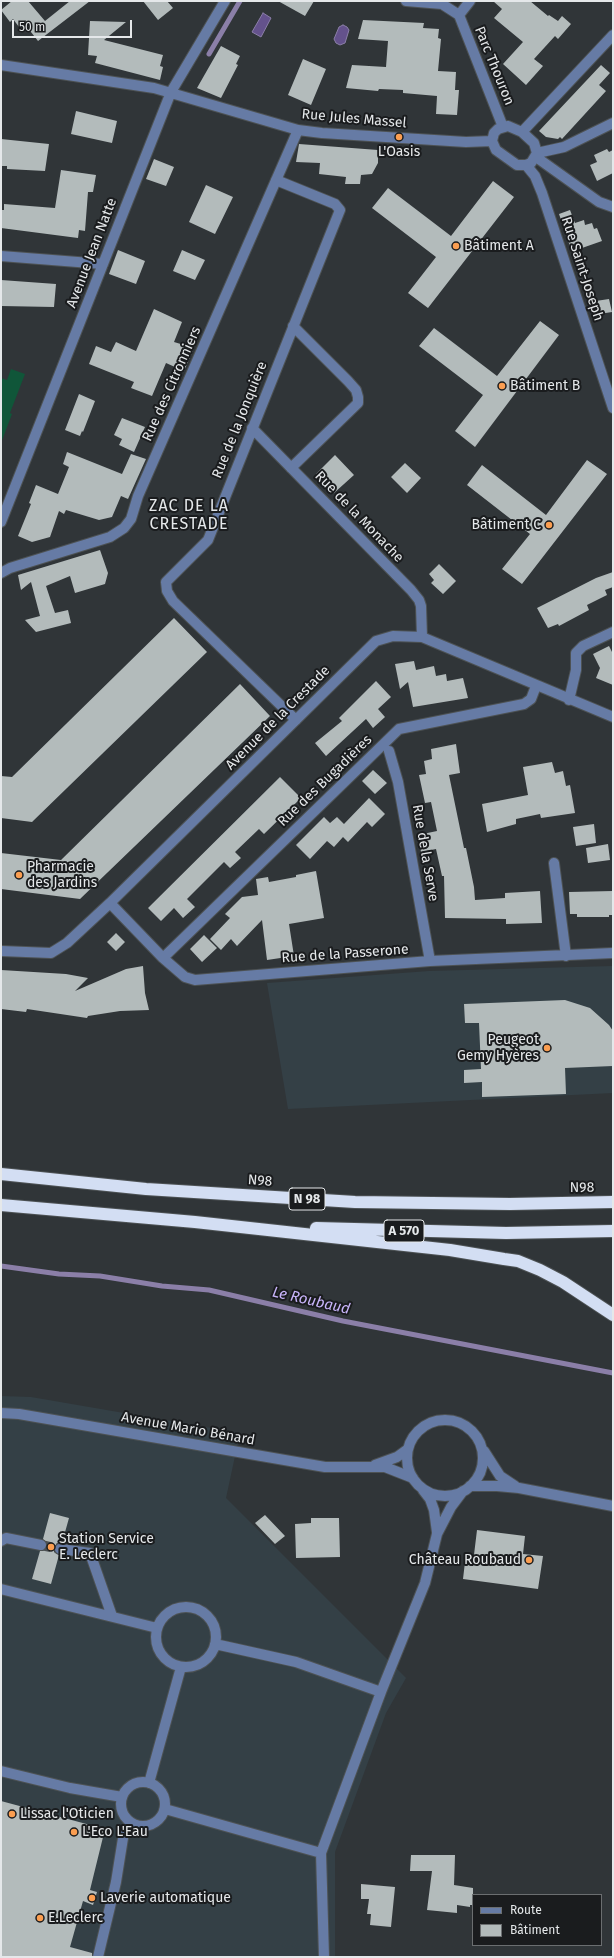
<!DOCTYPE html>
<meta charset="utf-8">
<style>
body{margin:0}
#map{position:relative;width:614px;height:1958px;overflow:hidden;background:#303538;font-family:"Fira Sans",sans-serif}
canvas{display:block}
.frame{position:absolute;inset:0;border:2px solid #e5e8ea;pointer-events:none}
.legend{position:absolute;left:472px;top:1894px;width:130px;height:52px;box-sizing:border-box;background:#1a1c1e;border:1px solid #6b6e70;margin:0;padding:5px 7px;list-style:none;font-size:12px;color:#e5e8ea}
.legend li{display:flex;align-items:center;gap:8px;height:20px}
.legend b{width:20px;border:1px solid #6b6e70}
.scale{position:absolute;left:12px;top:20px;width:120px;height:18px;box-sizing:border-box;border:2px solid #e5e8ea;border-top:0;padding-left:5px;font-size:12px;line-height:14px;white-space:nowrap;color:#e5e8ea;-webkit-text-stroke:3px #1a1c1e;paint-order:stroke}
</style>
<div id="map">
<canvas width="614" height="1958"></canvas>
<div class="frame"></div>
<ul class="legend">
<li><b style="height:5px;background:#667ba5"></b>Route</li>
<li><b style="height:11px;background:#b3bbbb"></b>Bâtiment</li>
</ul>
<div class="scale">50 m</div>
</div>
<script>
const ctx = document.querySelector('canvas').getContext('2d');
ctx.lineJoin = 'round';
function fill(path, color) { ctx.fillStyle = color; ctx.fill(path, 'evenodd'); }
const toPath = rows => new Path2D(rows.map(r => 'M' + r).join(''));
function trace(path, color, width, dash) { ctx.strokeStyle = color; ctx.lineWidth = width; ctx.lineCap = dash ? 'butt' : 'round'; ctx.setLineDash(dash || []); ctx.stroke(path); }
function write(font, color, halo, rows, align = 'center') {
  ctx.font = font + ' "Fira Sans",sans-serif'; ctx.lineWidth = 4; ctx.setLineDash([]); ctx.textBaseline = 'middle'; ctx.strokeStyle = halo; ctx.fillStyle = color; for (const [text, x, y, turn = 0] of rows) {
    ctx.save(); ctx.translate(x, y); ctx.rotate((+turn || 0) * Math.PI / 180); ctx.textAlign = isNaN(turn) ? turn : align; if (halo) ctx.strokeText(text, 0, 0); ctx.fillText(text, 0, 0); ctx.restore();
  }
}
fill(toPath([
 [613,966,613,1093,288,1109,267,983,429,971],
 [1,1396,31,1397,240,1433,226,1498,406,1678,386,1713,335,1852,335,1957,1,1957]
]), '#344046');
fill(toPath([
 [11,369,25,374,10,413,12,414,1,443,1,378,7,380]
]), '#105639');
const water = toPath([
 [263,13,271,18,261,37,252,32,263,13],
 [343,25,347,27,349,30,345,43,340,45,336,43,334,39,339,27,343,25]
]);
fill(water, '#64528c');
trace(water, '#8b7fa8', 1);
trace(toPath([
 [209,54,240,1],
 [1,1266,59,1274,100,1276,162,1286,209,1290,343,1321,613,1373]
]), '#8b7fa8', 5);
fill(toPath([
 [12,1,28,1,45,21,70,1,90,1,38,41,24,23,19,27,13,19,10,22,1,10],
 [143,1,167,1,173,8,158,20],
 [278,1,314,1,305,16],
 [493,1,530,1,548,16,549,15,558,21,562,16,571,24,558,39,555,36,534,59,543,66,526,85,503,64,523,42,494,18,502,9],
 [363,20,424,23,423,28,439,29,438,38,441,39,438,71,456,72,455,90,459,90,457,115,436,114,437,96,403,93,403,90,379,89,378,91,346,88,352,65,386,67,388,41,358,39],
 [90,21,126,22,104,40,163,55,160,66,163,67,160,80,95,63,97,56,88,55],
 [221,46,240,56,236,64,238,65,221,98,197,88],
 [303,59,326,69,311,105,288,95],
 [601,65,610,73,599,85,606,91,562,139,560,137,558,139,546,137,539,131],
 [76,111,117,121,112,143,71,134],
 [1,139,49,144,45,171,7,169,7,166,1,166],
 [299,144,378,150,378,163,372,174,361,175,360,184,345,184,346,177,319,174,320,163,296,162],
 [607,149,609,152,613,150,613,173,597,181,590,165,597,162,594,155],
 [154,159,174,167,166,186,146,179],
 [61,170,96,175,93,192,88,192,85,231,79,230,78,238,1,228,1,210,4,210,4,204,55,208],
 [493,181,514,197,428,308,408,293,436,257,372,208,388,188,451,236],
 [206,185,233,197,215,234,189,222],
 [570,210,575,223,584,220,585,225,592,223,594,229,597,228,602,241,582,248,581,246,571,249,559,214],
 [118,250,145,261,136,284,109,274],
 [182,250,205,260,195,280,173,271],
 [1,280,56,284,54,307,1,306],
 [609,299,612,312,593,315,589,302],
 [154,309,182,322,174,342,194,348,184,371,166,363,152,396,131,388,134,382,89,364,96,346,111,352,116,342,136,351],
 [540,321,559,335,475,447,455,431,483,395,419,346,434,328,497,376],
 [79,394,95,401,83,432,82,431,80,436,65,430],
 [122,418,145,427,134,452,119,445,122,439,114,435],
 [67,452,122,474,131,454,146,459,128,499,121,496,112,517,99,520,66,510,64,514,59,511,50,537,32,542,18,536,31,504,29,503,36,485,58,494,69,467,63,464],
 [335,455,354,475,334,493,316,474],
 [587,460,607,474,522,584,502,569,530,534,467,485,482,465,546,515],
 [405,463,421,478,407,493,391,477],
 [100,550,108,573,105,584,75,593,70,576,46,586,55,613,68,610,71,623,36,632,25,620,40,616,31,582,21,590,18,575],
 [439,564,456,581,443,594,431,583,434,580,429,574],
 [613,572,613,587,605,590,607,595,587,605,589,610,559,626,558,624,548,628,537,608,596,578],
 [174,618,207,652,32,822,1,818,1,776,12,777],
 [609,646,613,654,613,685,596,678,600,668,593,654],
 [414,661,416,670,434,666,436,676,446,674,447,681,463,678,468,698,413,707,408,682,400,689,395,664],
 [376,681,391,697,378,709,385,717,373,728,366,719,326,756,315,743,342,721,339,718],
 [240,684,270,716,80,899,1,889,1,853,61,860],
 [456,744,460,773,449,775,464,848,466,848,474,887,475,900,505,898,505,893,540,891,542,923,506,924,506,919,445,918,444,876,442,876,436,849,421,852,418,835,437,831,431,802,425,803,419,775,426,774,424,761,432,759,431,749],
 [552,762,555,773,563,771,566,786,570,785,575,813,541,818,540,814,516,819,516,824,487,832,482,804,528,795,523,767],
 [373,770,387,783,375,794,362,781],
 [280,777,301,798,264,834,259,829,235,852,241,858,230,868,224,862,187,899,195,907,183,918,174,908,161,921,148,908],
 [369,798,385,814,372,827,367,822,348,842,343,837,334,847,327,841,310,859,296,845,324,817,330,823,337,817,344,824],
 [594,824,596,843,576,846,573,827],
 [608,844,610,860,588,863,586,848],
 [316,871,324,918,289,924,294,956,267,960,262,920,237,946,231,939,221,950,210,939,230,918,225,914,242,897,258,895,256,879,268,877,269,882,296,877,296,875],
 [613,891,613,915,609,915,609,917,577,917,577,914,570,914,569,892],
 [116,933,125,942,116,951,107,942],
 [204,935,217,948,202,962,190,949],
 [143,966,145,993,149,1010,120,1011,88,1016,87,1018,27,1009,26,1012,1,1009,1,970,66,974,88,978,75,991,126,969],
 [565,1000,590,1008,609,1025,613,1031,613,1066,565,1068,566,1094,482,1097,482,1082,464,1083,464,1070,481,1069,479,1023,465,1023,464,1004],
 [50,1513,69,1518,62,1543,57,1543,54,1548,54,1552,59,1555,51,1584,32,1579,40,1551,43,1551,47,1547,47,1543,43,1539],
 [265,1515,285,1536,275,1544,255,1523],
 [311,1518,339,1518,340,1557,296,1558,295,1524,311,1523],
 [477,1530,525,1536,523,1554,543,1556,538,1589,463,1579,465,1562,473,1563],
 [1,1801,105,1829,90,1890,97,1892,93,1905,83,1901,70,1947,92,1953,92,1957,1,1957],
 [411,1855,455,1855,454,1885,473,1888,473,1905,470,1905,470,1907,457,1905,457,1913,427,1910,432,1871,410,1871],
 [361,1884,395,1887,391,1927,370,1925,371,1914,367,1914,369,1899,361,1899]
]), '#b3bbbb');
trace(toPath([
 [41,1545,60,1549]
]), '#4b5053', 10, [10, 5]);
const minor = toPath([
 [406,1,442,4,459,15,503,127],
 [459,15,470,1],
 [1,65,154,88,298,130,322,133,466,142,492,141],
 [508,126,522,132,534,143,537,153,531,163,526,165,517,165,496,150,492,141,494,133,498,129,508,126],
 [522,132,613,35],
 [537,153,564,147,613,123],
 [536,157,599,202,613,207],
 [526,165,535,176,542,193,613,408],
 [276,180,335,204,340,210,208,540,166,582,167,591,173,601,296,720],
 [1,256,103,264],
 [252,428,411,590,419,600,421,606,422,637],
 [291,468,358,403,358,397,356,390,348,381,293,326],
 [1,522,171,92,225,1],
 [1,573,10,568,110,537,124,528,131,519,138,496,298,130],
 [569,700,576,670,576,653,583,646,613,632],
 [389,751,398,782,430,961],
 [554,863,566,956],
 [110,903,163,958,185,977,195,980,430,961,613,953],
 [1,951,51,953,67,943,110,903,376,641,393,636,422,637,613,717],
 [163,958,399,729,524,704,531,699,536,686],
 [1,1413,19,1414,325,1467,385,1467,413,1478],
 '407 1458a38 38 0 1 1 76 0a38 38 0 1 1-76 0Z',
 [484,1451,500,1476,515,1486],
 [375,1465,397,1457,408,1449],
 [470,1486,497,1486,519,1488,613,1506],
 [423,1490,430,1499,434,1510,437,1532],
 [1,1541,6,1538,41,1545],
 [60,1549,90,1553,112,1616],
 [1,1589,157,1628],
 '156 1637a30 30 0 1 1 60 0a30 30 0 1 1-60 0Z',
 [215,1644,296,1662,381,1692],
 [1,1771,70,1788,122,1797],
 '121 1804a22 22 0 1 1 44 0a22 22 0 1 1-44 0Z',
 [149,1783,181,1667],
 [165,1809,321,1853],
 [98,1957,116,1882,124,1832,133,1824],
 [324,1957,321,1853,381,1692,425,1583,437,1534,451,1507,463,1491]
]);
const highway = toPath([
 [1,1174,146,1189,355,1202,510,1204,613,1202],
 [1,1205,195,1222,450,1250,504,1259,518,1261,540,1270,563,1282,613,1315],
 [316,1228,506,1233,613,1231]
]);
trace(minor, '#4d5254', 12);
trace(highway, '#4d5254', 14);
trace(minor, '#667ba5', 10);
trace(highway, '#d3def3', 12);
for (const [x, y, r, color] of [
 [399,137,4,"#fb9e51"],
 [456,246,4,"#fb9e51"],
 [502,386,4,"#fb9e51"],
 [549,525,4,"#fb9e51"],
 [19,875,4,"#fb9e51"],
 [547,1048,4,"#fb9e51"],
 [51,1547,4,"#fb9e51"],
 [529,1560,4,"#fb9e51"],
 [12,1814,4,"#fb9e51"],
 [74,1832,4,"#fb9e51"],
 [92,1898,4,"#fb9e51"],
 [40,1918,4,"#fb9e51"]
]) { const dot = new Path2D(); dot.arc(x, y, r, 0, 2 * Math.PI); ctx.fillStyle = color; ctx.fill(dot); trace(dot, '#1a1c1e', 1.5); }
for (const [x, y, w] of [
 [307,1199,36],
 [404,1231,40]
]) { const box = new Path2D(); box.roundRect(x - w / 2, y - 11, w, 22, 3); ctx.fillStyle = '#1a1c1e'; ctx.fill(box); trace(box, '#e5e8ea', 1); }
write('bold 13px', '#e5e8ea', null, [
 ["N 98",307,1199],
 ["A 570",404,1231]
]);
write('14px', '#e5e8ea', '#1a1c1e', [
 ["Parc Thouron",494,66,68],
 ["Rue Jules Massel",354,119,5],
 ["Avenue Jean Natte",92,253,-69],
 ["Rue Saint-Joseph",582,269,72],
 ["Rue des Citronniers",172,384,-66],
 ["Rue de la Jonquière",240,420,-68],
 ["Rue de la Monache",359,517,46],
 ["Avenue de la Crestade",278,718,-45],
 ["Rue des Bugadières",325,781,-44],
 ["Rue de la Serve",425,853,80],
 ["Rue de la Passerone",345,954,-4],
 ["N98",260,1181,4],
 ["N98",582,1188,-1],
 ["Avenue Mario Bénard",188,1429,10]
]);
write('14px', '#e5e8ea', '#1a1c1e', [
 ["L'Oasis",399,152,"center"],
 ["Bâtiment A",464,246],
 ["Bâtiment B",510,386],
 ["Bâtiment C",541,525,"right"],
 ["Pharmacie",27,867],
 ["des Jardins",27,883],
 ["Peugeot",539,1040,"right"],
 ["Gemy Hyères",539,1056,"right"],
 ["Station Service",59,1539],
 ["E. Leclerc",59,1555],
 ["Château Roubaud",521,1560,"right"],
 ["Lissac l'Oticien",20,1814],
 ["L'Eco L'Eau",82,1832],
 ["Laverie automatique",100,1898],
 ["E.Leclerc",48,1918]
], 'left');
write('italic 15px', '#c8b4fa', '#1a1c1e', [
 ["Le Roubaud",311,1301,13]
]);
ctx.letterSpacing = '1px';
write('16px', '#e5e8ea', '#1a1c1e', [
 ["ZAC DE LA",189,507],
 ["CRESTADE",189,525]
]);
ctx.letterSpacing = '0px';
</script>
